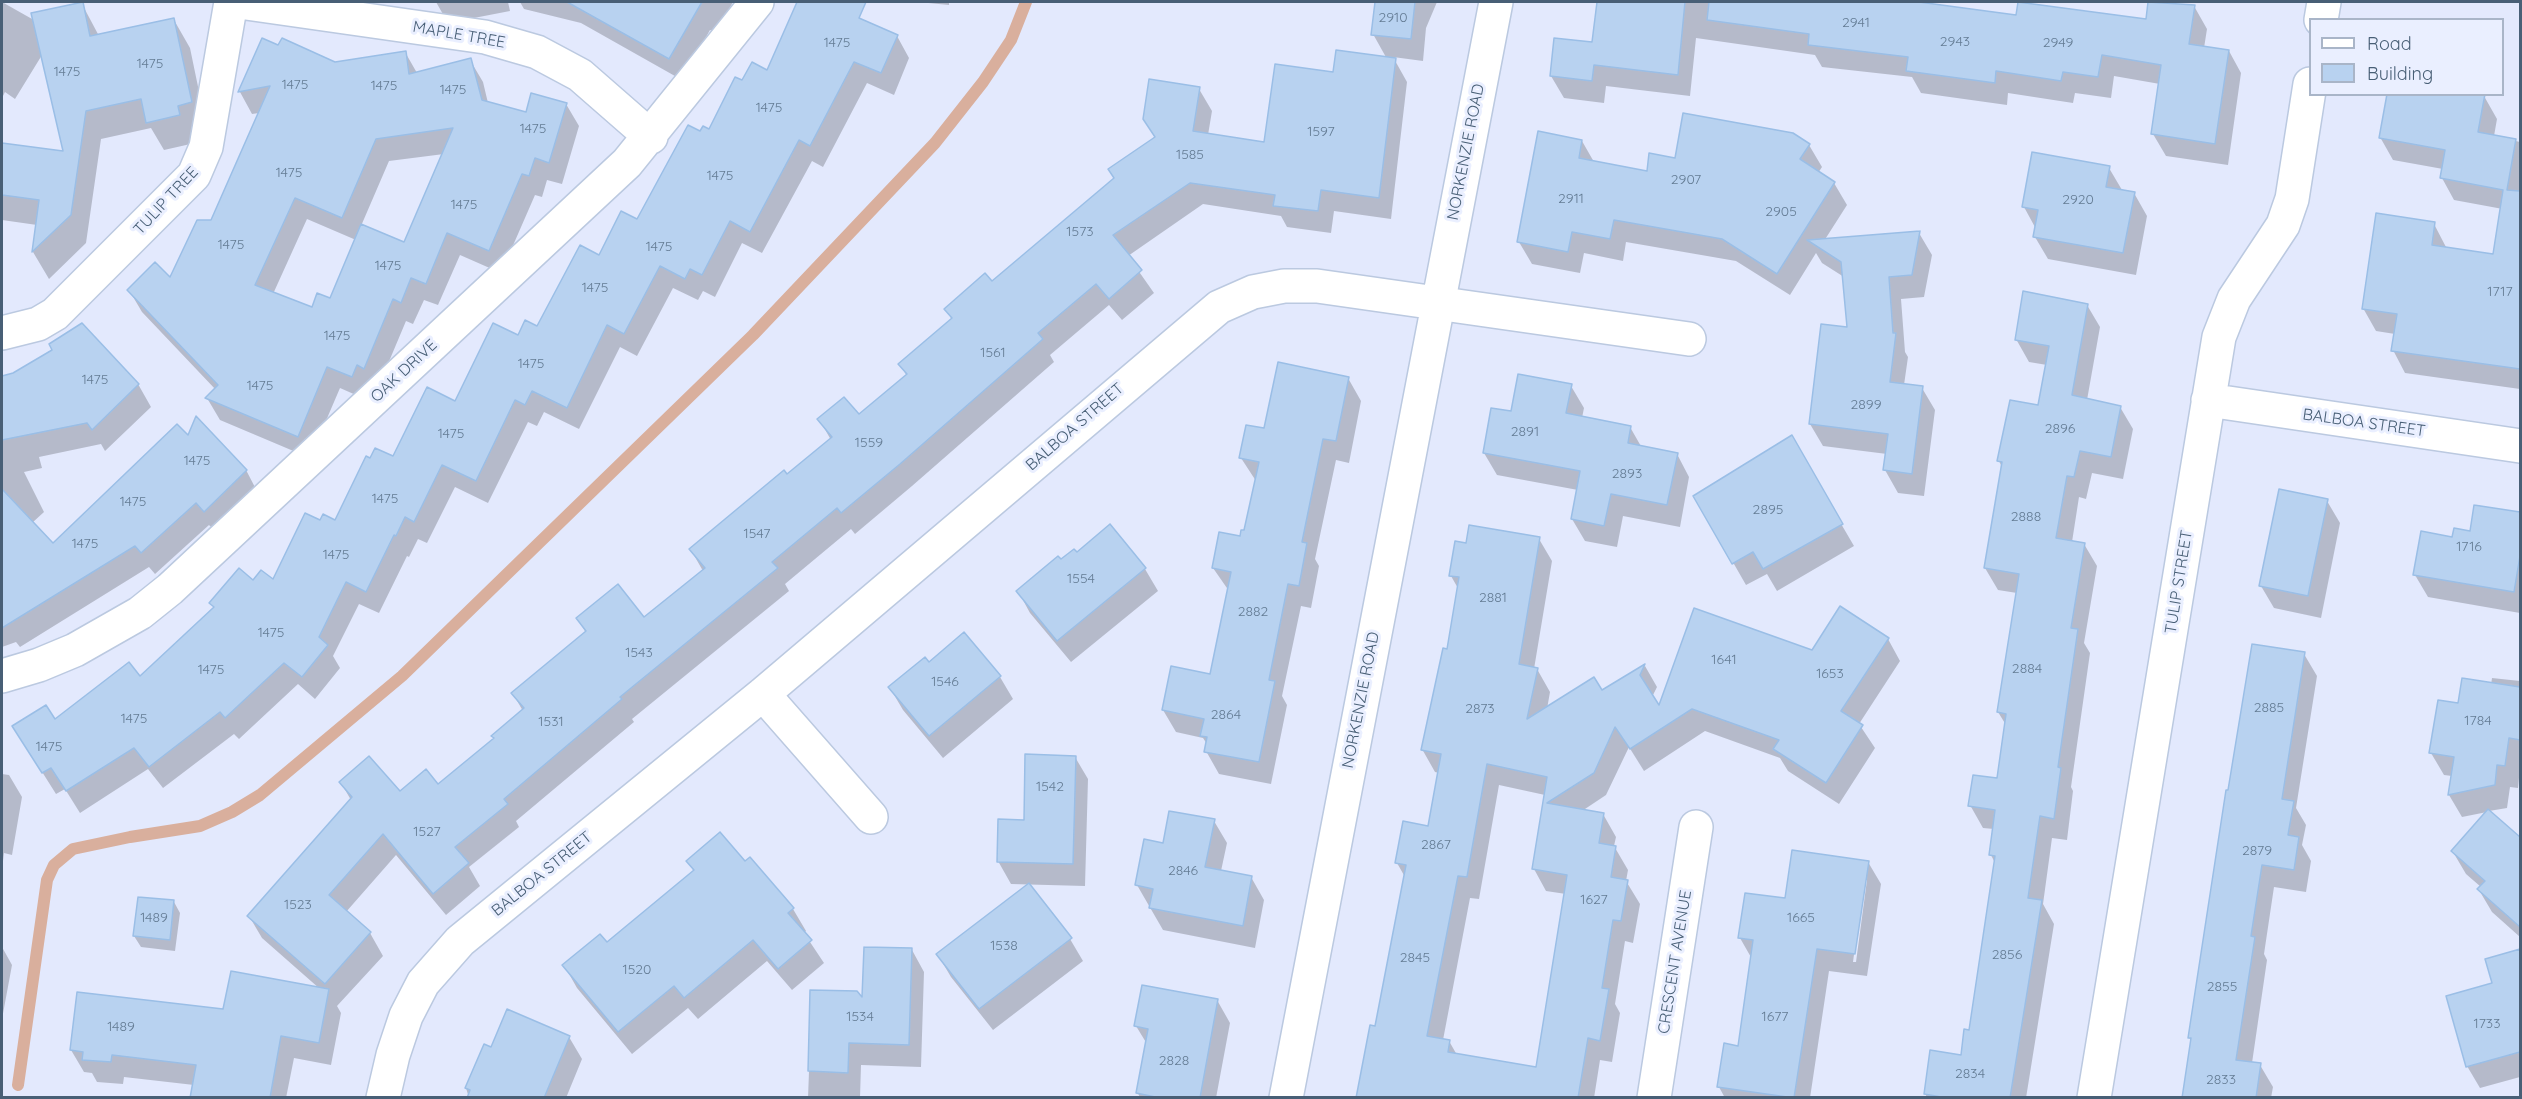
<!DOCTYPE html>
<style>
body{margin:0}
#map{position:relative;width:2522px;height:1099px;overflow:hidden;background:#e3e9fd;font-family:Quicksand,sans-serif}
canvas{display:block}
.frame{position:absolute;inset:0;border:3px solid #485f76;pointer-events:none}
.legend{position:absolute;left:2309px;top:18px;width:195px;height:78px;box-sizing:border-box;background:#eaefff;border:2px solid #a9b5c8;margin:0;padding:8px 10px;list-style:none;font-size:18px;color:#485f76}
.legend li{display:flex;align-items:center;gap:12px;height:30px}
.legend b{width:30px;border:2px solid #a9b5c8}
</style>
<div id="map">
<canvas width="2522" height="1099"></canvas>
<div class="frame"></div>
<ul class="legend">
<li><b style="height:8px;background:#fff"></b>Road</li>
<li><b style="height:16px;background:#b8d2f0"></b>Building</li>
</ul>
</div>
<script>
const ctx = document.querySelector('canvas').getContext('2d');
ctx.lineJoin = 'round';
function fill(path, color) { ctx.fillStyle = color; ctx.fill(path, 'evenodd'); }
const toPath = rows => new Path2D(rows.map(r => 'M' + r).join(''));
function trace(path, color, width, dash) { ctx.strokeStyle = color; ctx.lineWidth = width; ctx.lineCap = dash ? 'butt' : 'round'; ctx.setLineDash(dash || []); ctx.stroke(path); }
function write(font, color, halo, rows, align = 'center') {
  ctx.font = font + ' Quicksand,sans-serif'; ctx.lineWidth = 6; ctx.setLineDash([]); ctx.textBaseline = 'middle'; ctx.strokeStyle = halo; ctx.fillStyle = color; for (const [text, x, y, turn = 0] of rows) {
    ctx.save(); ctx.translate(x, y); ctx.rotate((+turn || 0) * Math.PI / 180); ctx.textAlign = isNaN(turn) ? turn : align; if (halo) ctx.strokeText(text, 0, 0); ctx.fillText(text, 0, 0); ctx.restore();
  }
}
fill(toPath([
 [2,2,48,28,82,4,99,36,174,20,190,48,207,130,195,143,164,150,151,128,101,139,86,243,49,279,33,252,37,225,2,220,2,144,65,153,42,55,15,99,5,92,2,98],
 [436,2,508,2,510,11,448,23],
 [520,2,733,2,716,33,710,30,682,80,581,23,524,9],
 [799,2,817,2,897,36,909,58,894,95,867,83,823,167,812,161,762,253,742,243,715,297,703,291,698,300,673,288,637,356,620,347,579,429,544,412,537,426,528,422,488,503,455,487,427,543,418,539,409,557,407,556,379,613,359,604,333,656,340,668,315,699,298,684,239,739,234,734,163,788,148,769,80,813,65,789,56,794,27,748,55,721,140,678,214,608,211,603,253,582,273,582,321,522,336,522,394,459,456,403,518,337,538,328,600,257,637,221,701,134,709,131,743,82,768,72],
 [918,2,949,2,949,5],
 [1376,2,1437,2,1426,28,1423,61,1393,57,1407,82,1391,219,1334,211,1331,233,1287,227,1281,216,1203,204,1128,256,1154,293,1122,320,1109,305,1050,355,1054,362,912,486,855,534,851,529,785,584,789,591,632,719,634,722,516,821,519,827,469,867,480,886,446,915,396,855,346,912,370,933,383,956,337,1006,341,1013,331,1065,294,1058,286,1098,192,1098,194,1085,124,1077,123,1084,97,1082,92,1073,84,1072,71,1050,320,989,262,938,249,916,351,800,341,783,400,793,438,786,495,739,523,711,513,694,586,633,578,619,644,619,703,571,691,550,831,440,819,419,859,417,907,376,900,365,952,320,946,309,991,283,1115,179,1199,89,1212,111,1208,135,1266,144,1334,73,1387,59,1373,34],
 [1598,2,1912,2,2018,17,2147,21,2150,2,2194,6,2207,29,2204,48,2229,51,2241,73,2228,165,2166,156,2153,134,2160,84,2114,76,2111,98,2075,93,2073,103,2008,93,2007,105,1921,93,1912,77,1822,67,1815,55,1696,38,1690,96,1606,86,1604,103,1564,98,1551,76,1593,43],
 [263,40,335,63,405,52,417,73,470,60,483,82,488,103,527,114,566,104,579,126,562,184,547,180,542,197,535,195,501,273,460,255,438,305,424,300,413,324,406,321,377,390,365,399,340,388,310,458,220,420,207,398,216,390,142,312,129,290,170,280,212,221,259,113,252,114,240,92],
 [444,154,404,244,361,226,389,161],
 [307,219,356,240,330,300,312,309,273,294],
 [2484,96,2497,119,2494,136,2520,142,2519,212,2454,200,2442,178,2443,169,2393,160,2380,137],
 [1582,141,1594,162,1648,173,1676,159,1809,145,1822,167,1818,173,1834,183,1847,205,1824,241,1919,233,1932,255,1924,297,1901,299,1905,352,1908,357,1904,385,1922,388,1935,410,1924,496,1898,493,1885,470,1887,454,1823,446,1810,424,1848,329,1844,277,1822,263,1816,253,1790,295,1736,261,1626,242,1623,261,1584,253,1580,273,1532,264,1519,242],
 [2109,168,2122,190,2134,193,2147,216,2136,275,2048,259,2035,237,2036,229,2024,207],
 [2434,224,2447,249,2494,255,2495,250,2520,253,2520,389,2405,373,2393,350,2395,334,2376,331,2363,308],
 [2087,305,2100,327,2087,400,2120,407,2133,429,2123,479,2092,473,2086,499,2079,497,2072,542,2084,544,2097,566,2084,643,2090,653,2071,787,2073,791,2067,840,2052,838,2043,904,2054,924,2026,1098,1927,1098,1925,1093,1962,1056,1970,1032,1995,863,1991,855,1994,829,1983,828,1970,805,1998,780,2006,725,1998,712,2017,593,1998,590,1985,568,2002,467,1999,461,2039,407,2047,365,2029,362,2016,339],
 [14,375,138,384,151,407,105,451,101,444,39,457,42,468,24,472,44,512,32,523,53,545,188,438,246,470,258,493,217,533,209,525,155,574,149,567,20,647,16,642,2,647,2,378],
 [1348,378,1361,401,1349,463,1336,460,1315,559,1319,566,1311,608,1301,606,1282,696,1287,705,1271,784,1219,774,1206,751,1207,744,1203,738,1176,732,1163,710,1212,676,1229,591,1213,568,1246,532,1256,481,1241,458,1265,430],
 [1571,386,1584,408,1582,418,1630,427,1642,448,1677,454,1689,477,1680,527,1623,516,1617,547,1585,541,1572,519,1578,490,1497,475,1484,453,1512,413],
 [1791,438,1854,546,1777,591,1767,574,1746,585,1695,496],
 [2327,501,2340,523,2321,618,2274,608,2261,586],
 [2475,507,2520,514,2520,613,2428,597,2415,575,2453,539,2471,532],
 [1539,539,1552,561,1534,669,1537,669,1550,692,1547,709,1602,692,1645,666,1657,687,1652,697,1660,708,1812,652,1888,639,1900,661,1859,724,1875,748,1839,804,1788,771,1780,758,1705,731,1644,771,1629,747,1606,795,1582,811,1603,814,1616,837,1614,846,1628,870,1626,881,1640,904,1633,943,1625,941,1615,1004,1620,1013,1612,1062,1600,1060,1594,1098,1357,1098,1376,1027,1405,877,1397,863,1429,828,1439,773,1435,772,1422,749,1448,650,1459,590,1451,576,1467,545],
 [1499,785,1545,795,1534,869,1546,891,1566,894,1537,1069,1457,1055,1449,1041,1443,1040,1470,898,1479,899],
 [1077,554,1145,569,1158,591,1071,662,1030,613,1018,591,1061,561],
 [964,634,1000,677,1013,699,943,758,903,710,890,688,929,664],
 [2304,654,2317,676,2296,808,2306,825,2302,845,2311,861,2306,892,2274,887,2264,954,2267,960,2252,1063,2260,1065,2273,1087,2271,1098,2183,1098,2192,1041,2189,1038],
 [2492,678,2520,681,2520,768,2518,788,2510,787,2507,808,2489,811,2520,839,2520,937,2492,912,2479,890,2481,887,2466,874,2453,852,2487,812,2462,817,2449,795,2452,776,2444,775,2431,753,2459,705,2491,685],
 [1075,757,1088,779,1085,886,1011,884,998,861,1025,821],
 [2,774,9,775,22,797,12,855,4,853,2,869],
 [1214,821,1227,843,1221,871,1251,877,1264,900,1255,948,1163,930,1137,885],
 [688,861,744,863,793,909,806,931,804,933,824,963,792,990,767,961,698,1019,688,1008,632,1054,577,988,564,965,607,944,694,872],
 [1868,862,1881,884,1867,976,1829,971,1810,1098,1725,1098,1719,1087,1739,1047,1752,959,1740,938,1786,900],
 [1864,880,1867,880,1856,962,1853,962],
 [174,902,180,913,175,951,141,947,134,936],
 [1070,939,1083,961,993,1030,951,977,938,955],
 [2,947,12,965,2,1019],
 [912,950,924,972,921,1067,861,1065,860,1098,808,1098,812,991,864,1001],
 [2520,950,2520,1077,2480,1088,2467,1066,2494,984,2487,960],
 [1217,1000,1230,1023,1216,1098,1140,1098,1138,1093,1147,1044,1136,1026],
 [569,1037,582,1059,566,1098,469,1098,466,1088,492,1049]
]), '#0003');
trace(toPath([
 [18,1085,47,880,54,865,73,849,130,837,200,826,232,812,260,795,402,676,753,335,935,143,983,82,1011,40,1026,2]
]), '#d9af9d', 12);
const building = toPath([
 [83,2,90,36,174,18,192,102,178,106,180,115,146,123,141,99,86,111,71,215,32,252,39,200,2,195,2,143,63,151,31,13,83,2],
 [567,2,702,2,669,59,567,2],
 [797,2,866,2,859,18,898,35,881,73,854,62,810,146,799,140,750,232,730,221,702,275,690,269,685,279,660,266,624,334,607,325,567,408,532,391,525,405,515,400,476,481,442,465,414,522,405,517,396,536,394,535,366,592,346,582,319,637,328,645,302,677,284,663,225,718,220,712,149,767,134,748,66,791,51,768,42,773,12,726,46,705,55,719,129,662,140,676,214,607,209,603,239,568,253,580,261,570,273,579,305,513,320,520,323,514,335,520,366,456,370,458,375,448,393,456,427,387,455,401,493,323,518,335,525,320,537,326,580,245,599,255,621,211,637,219,688,125,700,131,703,126,709,129,735,77,742,80,752,62,767,70,797,2],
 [1375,2,1415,2,1411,39,1371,35,1375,2],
 [1597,2,1685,2,1678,75,1594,65,1592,81,1550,76,1554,38,1592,42,1597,2],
 [1709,2,1919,2,2016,15,2018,2,2146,19,2148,2,2195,5,2189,44,2229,50,2215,144,2151,134,2161,65,2102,55,2098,77,2063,72,2061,81,1996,71,1995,83,1906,71,1908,57,1808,45,1809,34,1707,20,1709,2],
 [262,38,278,45,282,38,335,62,406,51,409,74,471,58,482,100,526,112,531,93,567,103,549,163,535,158,529,176,522,174,489,251,447,233,426,284,411,278,401,303,393,299,364,369,357,365,352,377,327,367,298,437,205,398,218,385,127,290,155,262,170,277,197,220,211,220,270,86,238,92,262,38],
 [453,128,404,242,361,224,330,298,317,293,312,307,255,285,295,198,342,218,376,139,453,128],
 [1336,50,1396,58,1379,198,1321,190,1318,211,1273,206,1275,195,1190,183,1113,235,1142,270,1109,299,1096,284,1038,333,1043,339,900,464,841,513,837,508,772,562,778,568,620,697,622,699,504,799,508,804,455,847,469,863,433,894,383,834,329,895,371,932,325,984,247,916,352,797,339,782,369,756,400,791,426,769,438,784,494,738,491,736,524,708,511,693,586,631,576,618,618,584,644,617,705,568,689,549,784,470,787,474,832,437,817,419,844,397,859,414,907,374,898,364,952,318,944,309,985,273,992,281,1114,178,1108,169,1155,137,1143,119,1149,79,1200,87,1193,131,1264,142,1275,64,1333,72,1336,50],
 [2387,94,2485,94,2478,132,2516,139,2507,190,2520,191,2520,369,2391,351,2397,314,2362,309,2376,213,2435,222,2432,245,2493,254,2503,190,2440,178,2445,150,2379,138,2387,94],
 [1683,113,1793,133,1810,144,1800,159,1835,182,1777,274,1722,239,1614,220,1610,239,1572,232,1568,252,1517,242,1538,131,1582,140,1579,158,1647,171,1649,153,1675,158,1683,113],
 [2032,152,2110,166,2106,187,2135,192,2123,253,2033,237,2038,210,2022,207,2032,152],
 [1920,231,1912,275,1889,277,1893,333,1896,333,1890,382,1923,386,1912,474,1883,470,1888,434,1809,424,1821,324,1847,327,1841,262,1807,240,1920,231],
 [2023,291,2088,304,2072,395,2121,406,2111,457,2080,451,2074,477,2067,476,2056,538,2085,543,2071,628,2078,629,2058,767,2061,768,2054,819,2040,816,2028,898,2042,900,2010,1098,1947,1098,1924,1094,1930,1050,1961,1055,1964,1029,1969,1030,1995,856,1989,855,1995,810,1968,806,1973,775,1997,778,2006,714,1997,712,2019,574,1984,568,2002,462,1997,461,2010,400,2038,405,2049,346,2015,340,2023,291],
 [82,323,139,384,92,430,87,423,2,440,2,376,13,373,52,350,49,344,82,323],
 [1278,362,1349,377,1336,441,1323,439,1302,542,1307,543,1299,586,1288,584,1269,680,1275,681,1259,762,1204,752,1207,737,1200,736,1204,719,1162,710,1171,666,1210,674,1231,572,1212,568,1219,532,1240,536,1241,530,1244,530,1259,462,1239,458,1246,425,1264,428,1278,362],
 [1518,374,1572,384,1566,413,1631,426,1628,443,1678,453,1667,505,1611,494,1604,526,1571,519,1580,471,1483,453,1491,408,1511,411,1518,374],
 [196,416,247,470,204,512,196,503,141,553,135,546,2,628,2,489,53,543,177,424,188,435,196,416],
 [1792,435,1843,524,1763,569,1753,552,1732,564,1693,496,1792,435],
 [2279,489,2328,499,2308,596,2259,586,2279,489],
 [2474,505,2520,512,2520,556,2514,592,2413,575,2421,531,2452,537,2454,528,2470,531,2474,505],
 [1110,524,1146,568,1057,641,1016,591,1058,556,1061,559,1074,549,1077,552,1110,524],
 [1469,525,1540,537,1519,664,1538,668,1527,719,1594,677,1602,690,1645,664,1640,675,1659,705,1694,608,1812,650,1840,606,1889,638,1841,711,1863,725,1826,783,1773,749,1779,740,1692,709,1630,749,1615,727,1594,773,1547,803,1604,813,1599,843,1616,846,1611,877,1628,880,1621,921,1613,920,1602,988,1609,989,1600,1041,1588,1038,1578,1098,1356,1098,1370,1025,1375,1026,1406,865,1395,863,1403,821,1428,826,1441,754,1421,750,1443,648,1447,649,1459,577,1449,576,1455,541,1466,543,1469,525],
 [1487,764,1547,777,1532,869,1567,875,1536,1067,1448,1052,1450,1040,1427,1036,1458,876,1467,877,1487,764],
 [964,632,1001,676,929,736,888,687,925,657,929,662,964,632],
 [2252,644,2305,652,2282,799,2294,801,2288,835,2299,837,2294,870,2262,865,2251,936,2255,937,2236,1060,2261,1063,2256,1098,2182,1098,2191,1038,2188,1038,2226,790,2228,790,2252,644],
 [2462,678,2520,687,2520,740,2509,738,2505,766,2497,765,2495,785,2448,795,2454,757,2429,753,2438,700,2458,703,2462,678],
 [1025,754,1076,756,1073,864,997,862,998,819,1024,820,1025,754],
 [2488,809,2520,837,2520,927,2477,889,2485,881,2451,851,2488,809],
 [1169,811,1215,819,1205,867,1252,876,1243,926,1149,908,1153,889,1135,885,1144,839,1163,843,1169,811],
 [720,832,745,861,750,857,794,908,788,913,812,940,778,969,753,940,684,998,674,986,618,1032,562,965,600,934,607,942,694,870,686,861,720,832],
 [1792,850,1869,861,1855,954,1817,949,1794,1098,1717,1087,1724,1043,1738,1046,1753,940,1738,938,1745,893,1785,898,1792,850],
 [1029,883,1072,938,979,1009,936,954,1029,883],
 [138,897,174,900,170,940,133,936,138,897],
 [864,947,912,948,909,1045,849,1043,848,1073,808,1071,810,990,857,991,862,997,864,947],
 [2520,949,2520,1052,2466,1067,2446,996,2492,983,2485,959,2520,949],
 [231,971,329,989,319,1043,281,1036,270,1098,190,1098,196,1065,112,1055,111,1062,82,1060,83,1052,70,1050,77,992,223,1009,231,971],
 [1142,985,1218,999,1200,1098,1160,1098,1136,1093,1148,1029,1134,1026,1142,985],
 [507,1009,570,1036,544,1098,467,1098,470,1090,465,1088,484,1044,491,1047,507,1009]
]);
fill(building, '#b8d2f0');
trace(building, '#9abee6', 1.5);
const street = toPath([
 [239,2,485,37,537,52,580,75,651,137],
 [2321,20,2324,2],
 [2,333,38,324,55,314,194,175,206,147,231,2],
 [2208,400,2520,446],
 [2,676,39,665,75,650,140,613,170,589,627,163,757,2],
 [763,694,871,817],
 [383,1098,393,1055,406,1016,423,983,460,941,763,694,1219,307,1253,292,1284,286,1317,286,1689,339],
 [1286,1098,1496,2],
 [1654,1098,1696,827],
 [2094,1098,2219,337,2234,299,2283,225,2292,199,2310,84]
]);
trace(street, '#bbc9e0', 36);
trace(street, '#fff', 33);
write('14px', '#647c94', null, [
 ["2910",1393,18],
 ["2941",1856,23],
 ["2943",1955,42],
 ["1475",837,43],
 ["2949",2058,43],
 ["1475",150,64],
 ["1475",67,72],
 ["1475",295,85],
 ["1475",384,86],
 ["1475",453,90],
 ["1475",769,108],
 ["1475",533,129],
 ["1597",1321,132],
 ["1585",1190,155],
 ["1475",289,173],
 ["1475",720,176],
 ["2907",1686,180],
 ["2911",1571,199],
 ["2920",2078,200],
 ["1475",464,205],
 ["2905",1781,212],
 ["1573",1080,232],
 ["1475",231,245],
 ["1475",659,247],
 ["1475",388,266],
 ["1475",595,288],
 ["1717",2500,292],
 ["1475",337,336],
 ["1561",993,353],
 ["1475",531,364],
 ["1475",95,380],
 ["1475",260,386],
 ["2899",1866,405],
 ["2896",2060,429],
 ["2891",1525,432],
 ["1475",451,434],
 ["1559",869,443],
 ["1475",197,461],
 ["2893",1627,474],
 ["1475",385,499],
 ["1475",133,502],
 ["2895",1768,510],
 ["2888",2026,517],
 ["1547",757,534],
 ["1475",85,544],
 ["1716",2469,547],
 ["1475",336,555],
 ["1554",1081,579],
 ["2881",1493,598],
 ["2882",1253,612],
 ["1475",271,633],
 ["1543",639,653],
 ["1641",1724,660],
 ["2884",2027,669],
 ["1475",211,670],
 ["1653",1830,674],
 ["1546",945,682],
 ["2885",2269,708],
 ["2873",1480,709],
 ["2864",1226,715],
 ["1475",134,719],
 ["1784",2478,721],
 ["1531",551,722],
 ["1475",49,747],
 ["1542",1050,787],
 ["1527",427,832],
 ["2867",1436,845],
 ["2879",2257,851],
 ["2846",1183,871],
 ["1627",1594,900],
 ["1523",298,905],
 ["1489",154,918],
 ["1665",1801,918],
 ["1538",1004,946],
 ["2856",2007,955],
 ["2845",1415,958],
 ["1520",637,970],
 ["2855",2222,987],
 ["1534",860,1017],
 ["1677",1775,1017],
 ["1733",2487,1024],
 ["1489",121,1027],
 ["2828",1174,1061],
 ["2834",1970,1074],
 ["2833",2221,1080]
]);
write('16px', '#485f76', '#eaefff', [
 ["MAPLE TREE",459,35,10],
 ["NORKENZIE ROAD",1466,152,-79],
 ["TULIP TREE",166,201,-47],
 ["OAK DRIVE",404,371,-43],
 ["BALBOA STREET",2364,423,8],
 ["BALBOA STREET",1075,427,-41],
 ["TULIP STREET",2179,582,-81],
 ["NORKENZIE ROAD",1361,700,-79],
 ["BALBOA STREET",542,874,-39],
 ["CRESCENT AVENUE",1675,962,-81]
]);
</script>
